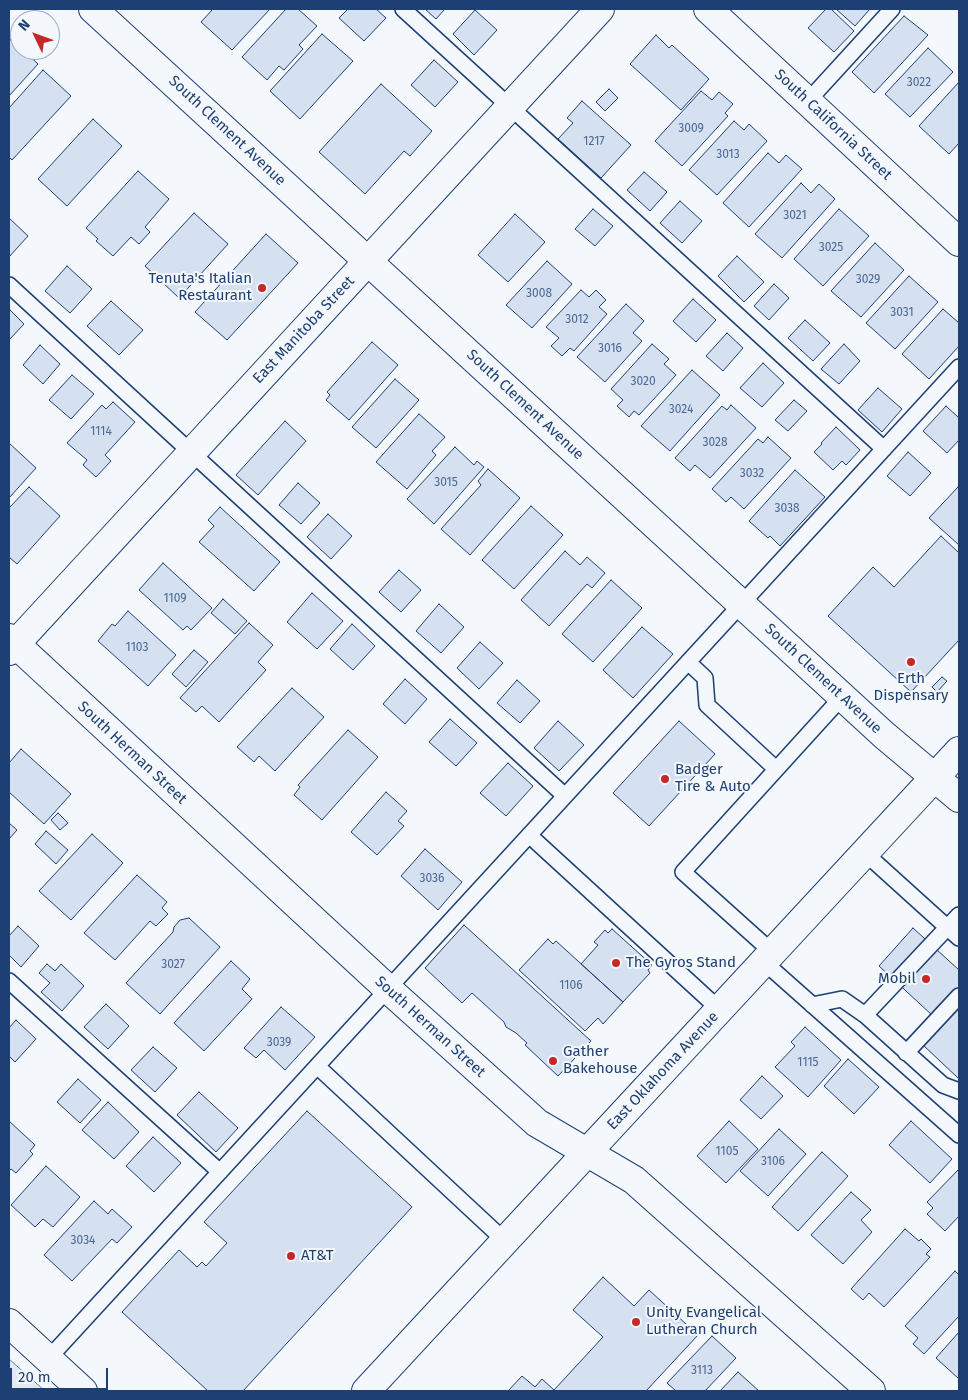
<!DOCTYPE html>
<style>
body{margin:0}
#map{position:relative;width:968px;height:1400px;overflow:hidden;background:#f4f7fb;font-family:"Fira Sans",sans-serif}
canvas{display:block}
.frame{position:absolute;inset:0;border:10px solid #1d3f73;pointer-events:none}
.north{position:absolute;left:10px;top:10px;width:50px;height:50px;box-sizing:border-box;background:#f4f7fb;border:1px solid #9eadc5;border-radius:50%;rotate:312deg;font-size:14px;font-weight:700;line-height:20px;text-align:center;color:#1d3f73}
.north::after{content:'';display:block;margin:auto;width:18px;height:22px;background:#c62828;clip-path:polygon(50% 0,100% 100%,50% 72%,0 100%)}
.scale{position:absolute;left:10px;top:1368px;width:98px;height:22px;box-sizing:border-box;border:2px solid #1d3f73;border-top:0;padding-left:6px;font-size:15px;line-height:18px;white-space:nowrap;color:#1d3f73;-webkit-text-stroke:4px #f4f7fb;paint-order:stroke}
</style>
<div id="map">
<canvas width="968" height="1400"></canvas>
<div class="frame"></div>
<div class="north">N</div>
<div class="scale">20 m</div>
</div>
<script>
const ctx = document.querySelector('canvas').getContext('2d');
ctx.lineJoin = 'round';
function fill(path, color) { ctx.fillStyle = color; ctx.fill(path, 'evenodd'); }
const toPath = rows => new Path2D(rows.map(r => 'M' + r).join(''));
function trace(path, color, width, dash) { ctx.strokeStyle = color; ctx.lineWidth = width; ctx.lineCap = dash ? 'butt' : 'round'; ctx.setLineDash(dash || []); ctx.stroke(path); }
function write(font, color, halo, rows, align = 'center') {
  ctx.font = font + ' "Fira Sans",sans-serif'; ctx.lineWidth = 4; ctx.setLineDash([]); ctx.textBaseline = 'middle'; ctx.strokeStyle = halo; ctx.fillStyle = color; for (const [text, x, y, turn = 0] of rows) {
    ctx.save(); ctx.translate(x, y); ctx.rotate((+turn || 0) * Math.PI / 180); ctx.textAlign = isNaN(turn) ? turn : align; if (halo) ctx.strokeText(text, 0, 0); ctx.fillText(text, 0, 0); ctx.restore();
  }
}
const green = toPath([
 [9,1359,45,1391,9,1391,9,1359]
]);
fill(green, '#e3e9f0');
trace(green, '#687fa3', 1);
const building = toPath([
 [213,9,270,9,232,50,201,22,213,9],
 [286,9,298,9,317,26,299,45,303,49,284,70,279,66,267,80,242,57,286,9],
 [348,9,376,9,386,18,364,41,339,18,348,9],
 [425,9,445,9,436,19,425,9],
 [826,9,831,9,854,31,834,52,808,28,826,9],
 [836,9,870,9,855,26,836,9],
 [475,10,497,30,474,55,453,34,475,10],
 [904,16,928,35,874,93,852,72,904,16],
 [322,34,353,61,300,119,270,91,322,34],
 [656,35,669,48,672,45,709,79,681,110,630,64,656,35],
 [11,39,20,47,20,50,23,50,38,64,9,96,9,42,11,39],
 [928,48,953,72,910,117,885,94,928,48],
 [434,60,458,82,435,107,411,85,434,60],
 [43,70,71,96,12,160,9,157,9,108,43,70],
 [959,82,959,143,949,154,919,126,959,82],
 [381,84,432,131,410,156,404,151,365,194,319,152,381,84],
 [609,89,618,98,605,111,596,102,609,89],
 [701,91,712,100,719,92,733,104,725,113,728,116,682,166,655,141,701,91],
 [582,101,631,145,601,178,558,139,573,123,567,118,582,101],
 [93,119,122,146,67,206,38,179,93,119],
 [734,121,744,130,749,124,767,141,717,195,689,170,734,121],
 [768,153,779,163,786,155,802,169,749,227,723,203,768,153],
 [138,171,169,199,145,227,150,232,139,244,131,237,113,256,96,241,98,239,86,228,138,171],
 [644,172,667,192,650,211,627,190,644,172],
 [801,183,811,193,819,184,835,199,782,258,755,234,801,183],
 [680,201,702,221,682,243,660,223,680,201],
 [593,209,613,226,595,246,575,229,593,209],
 [839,209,869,236,823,286,794,259,839,209],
 [194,213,228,244,179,298,145,266,194,213],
 [515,214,545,242,508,282,478,255,515,214],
 [9,218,28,236,9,257,9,218],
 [266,234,298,263,227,340,195,312,266,234],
 [875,243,904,270,861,317,831,291,875,243],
 [737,256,764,282,744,302,718,276,737,256],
 [547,261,572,284,532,328,506,305,547,261],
 [67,266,92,289,70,313,45,291,67,266],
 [909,276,938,302,895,349,866,323,909,276],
 [774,284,789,298,769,320,754,306,774,284],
 [581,290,589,297,596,290,606,300,599,307,607,314,574,351,570,348,562,356,551,346,559,338,546,327,581,290],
 [693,299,716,320,696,342,673,321,693,299],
 [111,301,143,330,119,355,87,326,111,301],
 [626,304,644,321,633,333,642,341,605,382,577,357,626,304],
 [943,309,959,323,959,346,929,379,902,354,943,309],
 [10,310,24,324,9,340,9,312,10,310],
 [805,320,830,343,813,361,788,338,805,320],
 [727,333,743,348,723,371,706,356,727,333],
 [372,342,398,365,349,420,326,400,330,395,327,392,372,342],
 [652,344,669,359,664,364,676,375,639,415,634,411,629,417,617,406,623,400,611,389,652,344],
 [844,344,860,361,839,384,821,369,844,344],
 [40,345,60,364,43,384,23,365,40,345],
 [763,363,784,383,762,407,740,388,763,363],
 [692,370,720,395,670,451,641,426,692,370],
 [72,375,94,394,71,419,49,400,72,375],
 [395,379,419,400,376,448,352,427,395,379],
 [878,388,902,409,882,432,858,410,878,388],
 [794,400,807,411,788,431,775,420,794,400],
 [113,402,135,422,105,455,111,461,96,477,83,465,87,460,67,443,102,405,106,409,113,402],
 [731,405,756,428,710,478,695,465,690,471,675,458,722,406,727,410,731,405],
 [946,406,959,418,959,440,947,453,923,431,946,406],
 [419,414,445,437,432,451,436,455,407,489,376,462,419,414],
 [285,421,306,441,258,495,236,475,285,421],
 [836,427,860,450,846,465,842,461,833,470,814,452,822,444,821,443,836,427],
 [768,437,791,458,744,509,731,497,726,502,712,489,758,439,763,443,768,437],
 [9,443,36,468,9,498,9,443],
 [455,447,474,465,477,461,484,467,434,524,407,499,455,447],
 [908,452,931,473,910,496,887,476,908,452],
 [488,469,520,498,470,555,441,529,481,485,478,481,488,469],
 [795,470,825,497,780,546,770,536,768,538,749,521,795,470],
 [298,483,320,503,301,524,279,505,298,483],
 [29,487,60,516,17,564,9,557,9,508,29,487],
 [958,487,959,488,959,545,929,518,958,487],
 [531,506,563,535,514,589,482,560,531,506],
 [220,507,280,562,254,591,199,542,214,526,208,520,220,507],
 [328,514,352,536,331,559,307,537,328,514],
 [941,536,959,553,959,640,911,692,828,616,873,567,894,587,941,536],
 [565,551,580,565,587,557,605,573,592,588,587,584,549,626,521,600,565,551],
 [163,563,212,608,191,630,187,626,183,630,139,590,163,563],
 [399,570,421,590,401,612,379,592,399,570],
 [611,580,642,608,593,662,562,634,611,580],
 [312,593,343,621,317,649,287,622,312,593],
 [223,599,247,621,235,634,211,613,223,599],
 [439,604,464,627,441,653,416,631,439,604],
 [128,611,176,655,148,686,98,641,112,624,115,626,128,611],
 [249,623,273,645,258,662,266,670,219,722,202,706,196,712,180,698,249,623],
 [352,624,375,646,353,670,330,649,352,624],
 [642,627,673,654,633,698,603,670,642,627],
 [480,642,503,663,479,689,457,668,480,642],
 [194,650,208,662,186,687,172,674,194,650],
 [942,677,947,681,937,692,932,687,942,677],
 [405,679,427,699,405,724,383,704,405,679],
 [517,680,540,701,520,723,497,703,517,680],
 [292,688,324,717,275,771,259,756,254,762,237,747,292,688],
 [450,719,477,743,456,766,429,742,450,719],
 [558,721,584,745,559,771,534,748,558,721],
 [679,721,715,754,649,826,613,793,679,721],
 [348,730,378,757,322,820,294,795,300,787,298,785,348,730],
 [21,749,71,794,44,824,9,792,9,763,21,749],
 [508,763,533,786,506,816,480,793,508,763],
 [386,792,407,811,398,821,404,826,377,855,351,832,386,792],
 [58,813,68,823,60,830,51,820,58,813],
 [9,823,17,830,9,839,9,823],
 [46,831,68,850,56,864,35,844,46,831],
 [92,834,123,863,71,920,39,891,92,834],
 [425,849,462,882,438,910,401,876,425,849],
 [137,875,167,902,162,908,168,914,156,926,150,921,115,960,84,933,137,875],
 [189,918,220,947,160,1014,126,983,173,932,174,927,180,920,189,918],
 [464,925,591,1041,558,1076,525,1045,527,1043,516,1033,506,1027,504,1022,472,993,462,1003,425,968,464,925],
 [18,926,39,946,21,967,9,955,9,936,18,926],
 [913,928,959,970,959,988,933,1016,879,966,913,928],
 [612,929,652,965,648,970,650,973,623,1002,581,964,598,945,594,942,605,930,608,933,612,929],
 [548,939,553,944,556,941,623,1002,603,1024,598,1018,585,1031,519,970,548,939],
 [231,961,250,979,242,989,252,999,204,1051,174,1023,231,961],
 [47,964,55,971,61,964,84,986,62,1011,41,992,50,983,39,973,47,964],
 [106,1004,129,1026,108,1049,84,1027,106,1004],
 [959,1006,959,1077,958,1078,923,1045,959,1006],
 [281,1007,315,1037,285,1070,264,1050,256,1058,244,1048,281,1007],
 [16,1020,36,1039,15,1062,9,1056,9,1028,16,1020],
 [805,1027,841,1060,808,1097,775,1067,795,1046,791,1042,805,1027],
 [153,1047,177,1068,155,1092,131,1070,153,1047],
 [848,1059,879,1087,854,1114,824,1086,848,1059],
 [762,1076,783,1096,761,1119,740,1100,762,1076],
 [78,1079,101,1100,80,1123,57,1102,78,1079],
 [199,1092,238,1128,216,1152,177,1115,199,1092],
 [108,1102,139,1132,114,1159,82,1130,108,1102],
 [307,1111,412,1207,243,1391,208,1391,122,1312,179,1250,197,1267,202,1262,206,1266,227,1243,204,1222,307,1111],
 [9,1121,35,1145,30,1151,33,1154,16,1173,11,1169,9,1171,9,1121],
 [729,1121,758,1149,726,1183,697,1156,729,1121],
 [911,1121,952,1159,930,1183,889,1145,911,1121],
 [779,1129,806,1154,768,1196,740,1171,779,1129],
 [153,1137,181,1163,154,1192,126,1166,153,1137],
 [822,1152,848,1176,798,1231,772,1207,822,1152],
 [46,1166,80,1197,53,1227,43,1219,35,1227,11,1205,46,1166],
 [959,1169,959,1216,945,1231,927,1214,933,1208,927,1202,959,1169],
 [851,1192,871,1210,861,1220,872,1232,843,1264,811,1235,851,1192],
 [94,1201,108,1214,112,1209,132,1227,117,1243,112,1239,72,1281,44,1255,94,1201],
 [905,1229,919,1241,921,1239,931,1249,926,1254,930,1257,884,1307,869,1293,863,1300,851,1289,905,1229],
 [955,1271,959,1275,959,1316,924,1354,913,1344,918,1338,905,1326,955,1271],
 [603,1277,634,1306,649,1290,698,1335,646,1391,508,1391,522,1376,535,1387,542,1379,554,1390,603,1337,573,1310,603,1277],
 [959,1332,959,1379,936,1358,959,1332],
 [712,1336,736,1358,705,1391,676,1391,667,1383,712,1336],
 [738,1372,759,1391,720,1391,738,1372]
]);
fill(building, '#d5e0f0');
trace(building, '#1d3f73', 1);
const service = toPath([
 [403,9,884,449],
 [807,102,892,9],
 [9,285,565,796],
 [688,662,705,678,707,705,776,769],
 [529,835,720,1010],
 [865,853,959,938],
 [772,952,683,872,842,697],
 [764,962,959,1135],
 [9,981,220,1172],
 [812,1005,842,999,865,1015,943,1085,959,1091],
 [865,1015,959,915],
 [906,1053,959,996],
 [317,1066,505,1241],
 [48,1359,959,367]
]);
const minor = toPath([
 [708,9,959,242],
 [9,638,388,989,537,1123,634,1180,871,1391],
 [9,651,600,9],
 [9,1323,83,1391]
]);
const tertiary = toPath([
 [93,9,884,735,959,798]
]);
const secondary = toPath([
 [366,1391,959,751]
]);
trace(service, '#1d3f73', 18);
trace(minor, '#1d3f73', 30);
trace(tertiary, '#1d3f73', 30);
trace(secondary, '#1d3f73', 30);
trace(service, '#f4f7fb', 15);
trace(minor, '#f4f7fb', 28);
trace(tertiary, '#f4f7fb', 28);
trace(secondary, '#f4f7fb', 28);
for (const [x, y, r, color] of [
 [262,288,5,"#c62828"],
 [911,662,5,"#c62828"],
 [665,779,5,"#c62828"],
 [616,963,5,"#c62828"],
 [926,979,5,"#c62828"],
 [553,1061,5,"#c62828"],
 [291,1256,5,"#c62828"],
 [636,1322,5,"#c62828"]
]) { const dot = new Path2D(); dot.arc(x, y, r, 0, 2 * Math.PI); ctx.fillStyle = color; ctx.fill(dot); trace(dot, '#f4f7fb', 2); }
write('12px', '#4b6792', null, [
 ["3022",919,83],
 ["3009",691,129],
 ["1217",594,142],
 ["3013",728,155],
 ["3021",795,216],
 ["3025",831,248],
 ["3029",868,280],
 ["3008",539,294],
 ["3031",902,313],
 ["3012",577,320],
 ["3016",610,349],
 ["3020",643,382],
 ["3024",681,410],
 ["1114",101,432],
 ["3028",715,443],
 ["3032",752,474],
 ["3015",446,483],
 ["3038",787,509],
 ["1109",175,599],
 ["1103",137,648],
 ["3036",432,879],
 ["3027",173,965],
 ["1106",571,986],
 ["3039",279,1043],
 ["1115",808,1063],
 ["1105",727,1152],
 ["3106",773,1162],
 ["3034",83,1241],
 ["3113",702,1371]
]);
write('15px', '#1d3f73', '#f4f7fb', [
 ["South California Street",833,125,43],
 ["South Clement Avenue",227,131,43],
 ["East Manitoba Street",304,330,-47],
 ["South Clement Avenue",525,405,43],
 ["South Clement Avenue",823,679,43],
 ["South Herman Street",132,753,43],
 ["South Herman Street",430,1027,42],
 ["East Oklahoma Avenue",663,1071,-47]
]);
write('15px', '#1d3f73', '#f4f7fb', [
 ["Tenuta's Italian",252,279,"right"],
 ["Restaurant",252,296,"right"],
 ["Erth",911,679,"center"],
 ["Dispensary",911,696,"center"],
 ["Badger",675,770],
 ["Tire & Auto",675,787],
 ["The Gyros Stand",626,963],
 ["Mobil",916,979,"right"],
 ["Gather",563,1052],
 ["Bakehouse",563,1069],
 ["AT&T",301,1256],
 ["Unity Evangelical",646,1313],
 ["Lutheran Church",646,1330]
], 'left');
</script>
